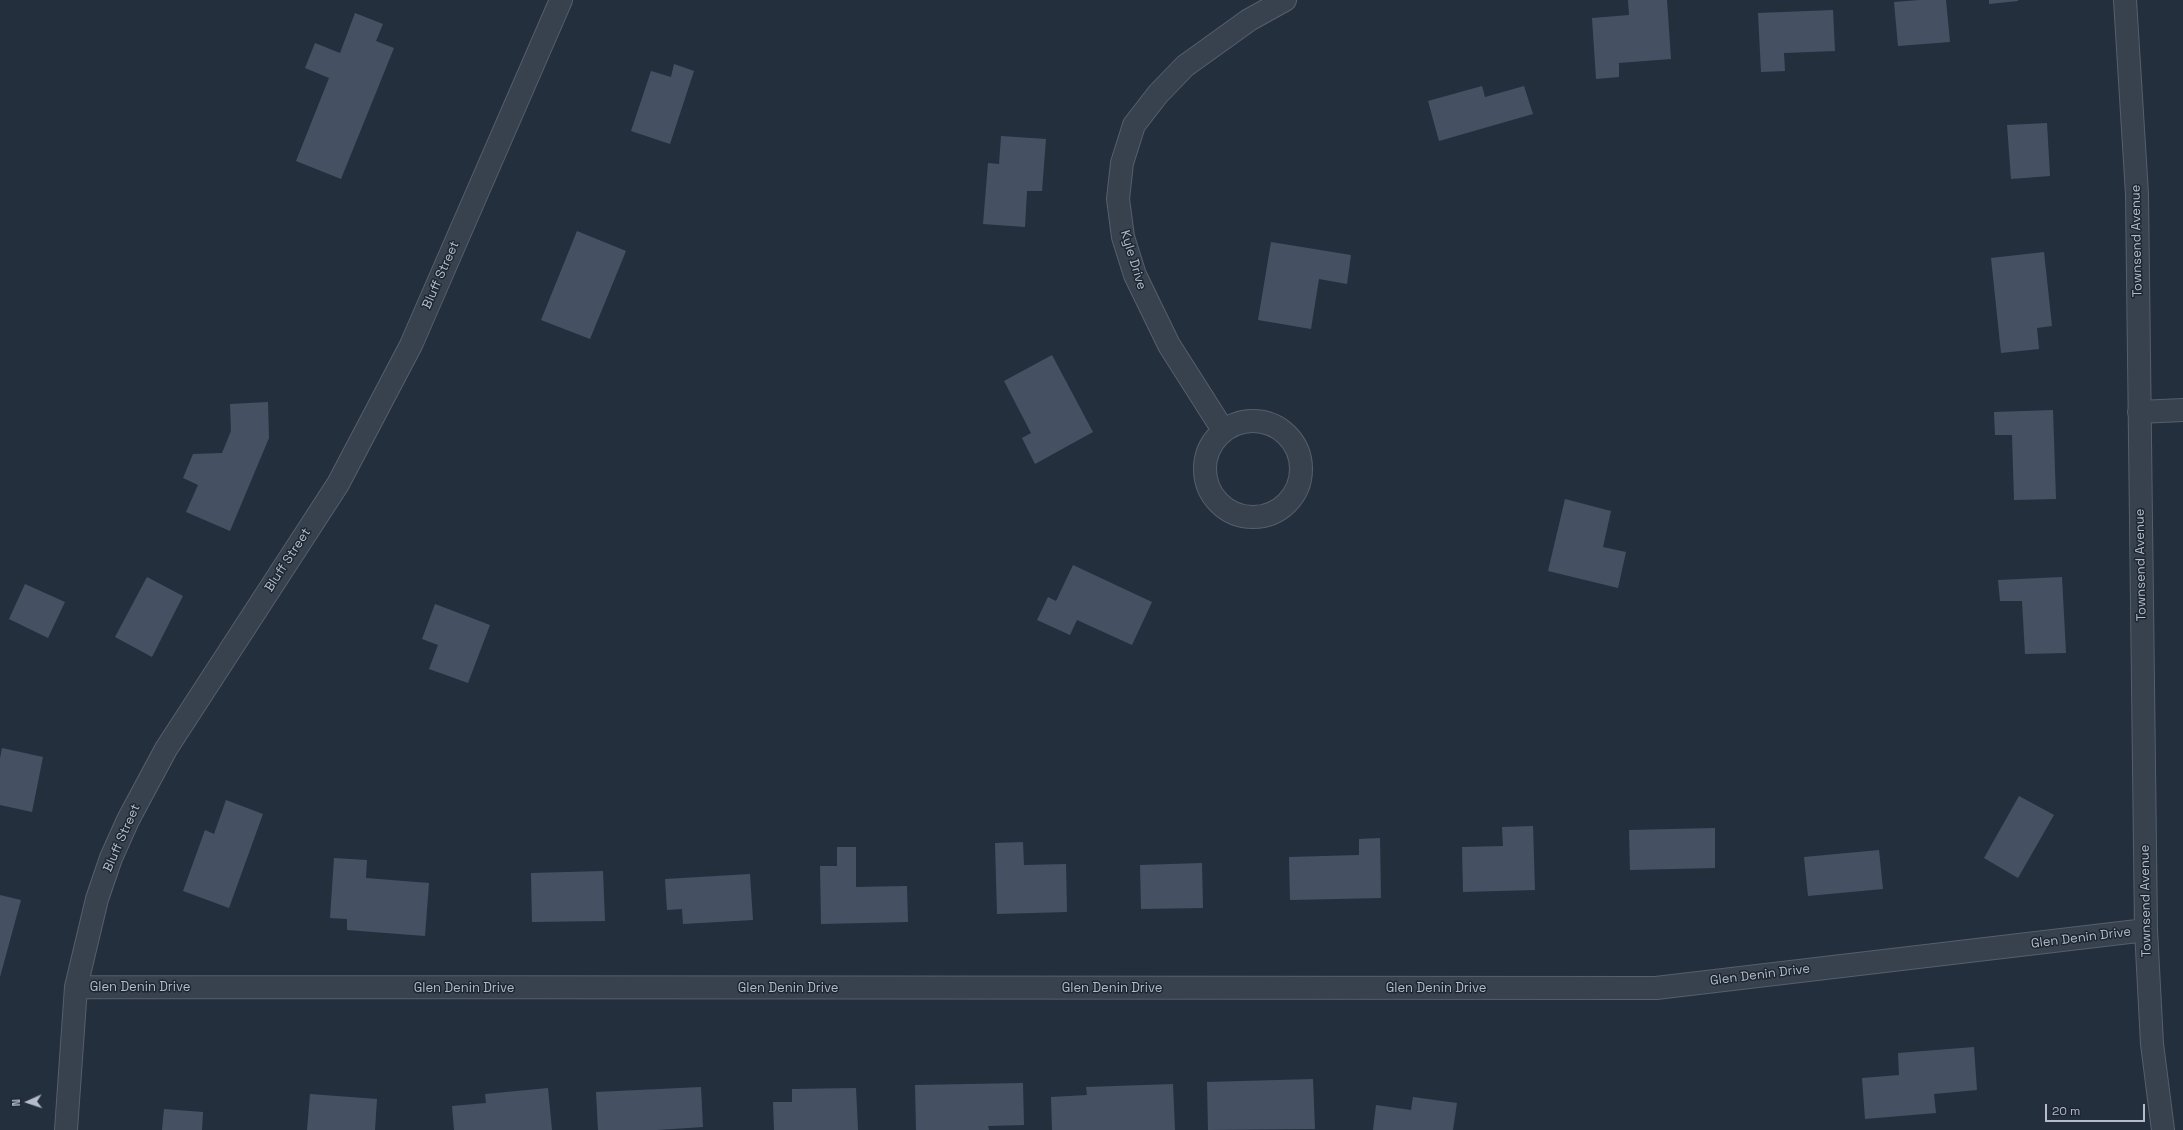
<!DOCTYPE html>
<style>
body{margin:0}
#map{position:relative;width:2183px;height:1130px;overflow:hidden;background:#242f3e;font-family:"Space Grotesk",sans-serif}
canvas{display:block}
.north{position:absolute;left:8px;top:1082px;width:40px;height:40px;-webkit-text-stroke:3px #1d2633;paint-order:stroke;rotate:267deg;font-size:11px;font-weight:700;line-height:16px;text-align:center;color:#b4bcc9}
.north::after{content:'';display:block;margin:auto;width:14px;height:18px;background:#b4bcc9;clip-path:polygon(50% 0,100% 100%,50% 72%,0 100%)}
.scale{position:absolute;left:2045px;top:1104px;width:100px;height:18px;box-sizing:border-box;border:2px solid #b4bcc9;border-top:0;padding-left:5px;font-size:12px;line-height:14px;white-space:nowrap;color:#b4bcc9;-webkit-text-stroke:3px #1d2633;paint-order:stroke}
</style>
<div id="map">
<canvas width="2183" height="1130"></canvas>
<div class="north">N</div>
<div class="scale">20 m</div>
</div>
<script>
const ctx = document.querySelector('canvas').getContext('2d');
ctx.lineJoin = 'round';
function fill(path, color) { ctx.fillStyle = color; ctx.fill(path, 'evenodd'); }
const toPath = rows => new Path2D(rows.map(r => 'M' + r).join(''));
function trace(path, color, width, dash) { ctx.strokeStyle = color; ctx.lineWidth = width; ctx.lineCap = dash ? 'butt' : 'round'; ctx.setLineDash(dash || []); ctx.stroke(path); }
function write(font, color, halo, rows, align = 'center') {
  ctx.font = font + ' "Space Grotesk",sans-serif'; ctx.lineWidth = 3; ctx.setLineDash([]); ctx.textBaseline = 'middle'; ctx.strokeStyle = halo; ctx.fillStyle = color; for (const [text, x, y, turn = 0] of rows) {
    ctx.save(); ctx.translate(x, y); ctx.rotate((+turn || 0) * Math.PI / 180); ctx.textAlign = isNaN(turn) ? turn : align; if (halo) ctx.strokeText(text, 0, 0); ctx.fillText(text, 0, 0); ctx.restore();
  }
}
fill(toPath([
 [1628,0,1667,0,1671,59,1619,63,1619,77,1596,79,1592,18,1629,15],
 [1919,0,1946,0,1950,42,1898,46,1894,2],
 [1989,0,2018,0,2018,1,1989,4],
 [1833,10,1835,51,1784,53,1785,71,1761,72,1758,13],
 [355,13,383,24,376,41,394,48,341,179,296,161,329,78,305,68,315,43,340,53],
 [674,64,694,71,670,144,631,131,651,71,671,77],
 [1482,86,1485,97,1524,86,1533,114,1439,141,1428,101],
 [2047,123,2050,176,2011,179,2007,125],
 [1001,136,1046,139,1042,191,1027,191,1025,227,983,224,988,163,999,164],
 [577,231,626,251,590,339,541,320],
 [1271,242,1351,255,1347,284,1319,279,1311,329,1258,320],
 [2044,252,2052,326,2037,328,2039,349,2001,353,1991,258],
 [1052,355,1093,432,1035,464,1022,438,1031,433,1004,381],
 [268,402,269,438,230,531,186,512,198,485,183,478,193,454,222,453,231,431,230,404],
 [2053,410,2056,499,2014,500,2012,435,1995,435,1994,412],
 [1565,499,1611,511,1603,547,1626,552,1618,588,1548,571],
 [1073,565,1152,602,1132,645,1077,620,1070,635,1037,620,1048,597,1056,601],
 [147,577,183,596,152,657,115,637],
 [2062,577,2066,653,2025,654,2022,601,2000,601,1998,580],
 [25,584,65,602,48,638,9,619],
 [435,604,490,625,468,683,429,669,438,645,422,639],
 [2,748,43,757,32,812,0,805,0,758],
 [2019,796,2054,815,2018,878,1984,858],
 [226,800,263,814,229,908,183,891,205,830,214,834],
 [1533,826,1535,890,1463,892,1462,847,1503,846,1502,827],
 [1715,828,1715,868,1630,870,1629,830],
 [1380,838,1381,898,1290,900,1289,857,1359,855,1359,839],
 [1023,842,1024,865,1066,864,1067,912,997,914,995,843],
 [837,847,856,847,856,887,907,886,908,922,821,924,820,866,837,866],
 [1879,850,1883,889,1808,896,1804,857],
 [334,858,367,860,366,878,429,883,425,936,347,930,347,919,330,918],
 [1202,863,1203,908,1141,909,1140,865],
 [603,871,605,921,532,922,531,873],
 [750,874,753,920,683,924,682,909,667,910,665,879],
 [0,895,21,900,0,977],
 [1974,1047,1977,1090,1934,1094,1936,1113,1865,1119,1862,1078,1899,1075,1898,1053],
 [1313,1079,1315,1129,1208,1130,1207,1082],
 [1023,1083,1024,1125,988,1126,989,1130,916,1130,915,1085],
 [1173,1084,1175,1130,1052,1130,1051,1097,1087,1095,1086,1087],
 [701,1087,703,1127,657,1130,598,1130,596,1092],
 [548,1088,552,1130,454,1130,452,1106,486,1103,485,1094],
 [856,1088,858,1130,774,1130,773,1102,792,1102,792,1089],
 [310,1094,377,1099,375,1130,307,1130],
 [1413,1097,1457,1103,1453,1130,1373,1130,1376,1105,1411,1110],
 [164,1109,203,1112,202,1130,162,1130]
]), '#455162');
const minor = toPath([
 [2125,0,2137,194,2146,930,2152,1044,2163,1130],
 [2139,412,2183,410],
 '1205 469a48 48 0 1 1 96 0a48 48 0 1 1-96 0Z',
 [1223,430,1169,345,1135,275,1123,237,1118,199,1122,163,1134,125,1158,94,1185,66,1249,20,1285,0],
 [76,987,1656,988,2146,930],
 [66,1130,76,987,97,899,111,858,128,820,166,749,338,484,411,345,561,0]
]);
trace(minor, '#565f6c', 24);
trace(minor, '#38414e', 22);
write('13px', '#b4bcc9', '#1d2633', [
 ["Townsend Avenue",2137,241,-91],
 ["Kyle Drive",1133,260,73],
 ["Bluff Street",441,275,-66],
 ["Bluff Street",288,560,-57],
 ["Townsend Avenue",2141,565,-91],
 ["Bluff Street",122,838,-66],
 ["Townsend Avenue",2146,901,-91],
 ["Glen Denin Drive",2081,938,-7],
 ["Glen Denin Drive",1760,975,-7],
 ["Glen Denin Drive",140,987],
 ["Glen Denin Drive",464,988],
 ["Glen Denin Drive",788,988],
 ["Glen Denin Drive",1112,988],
 ["Glen Denin Drive",1436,988]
]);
</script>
